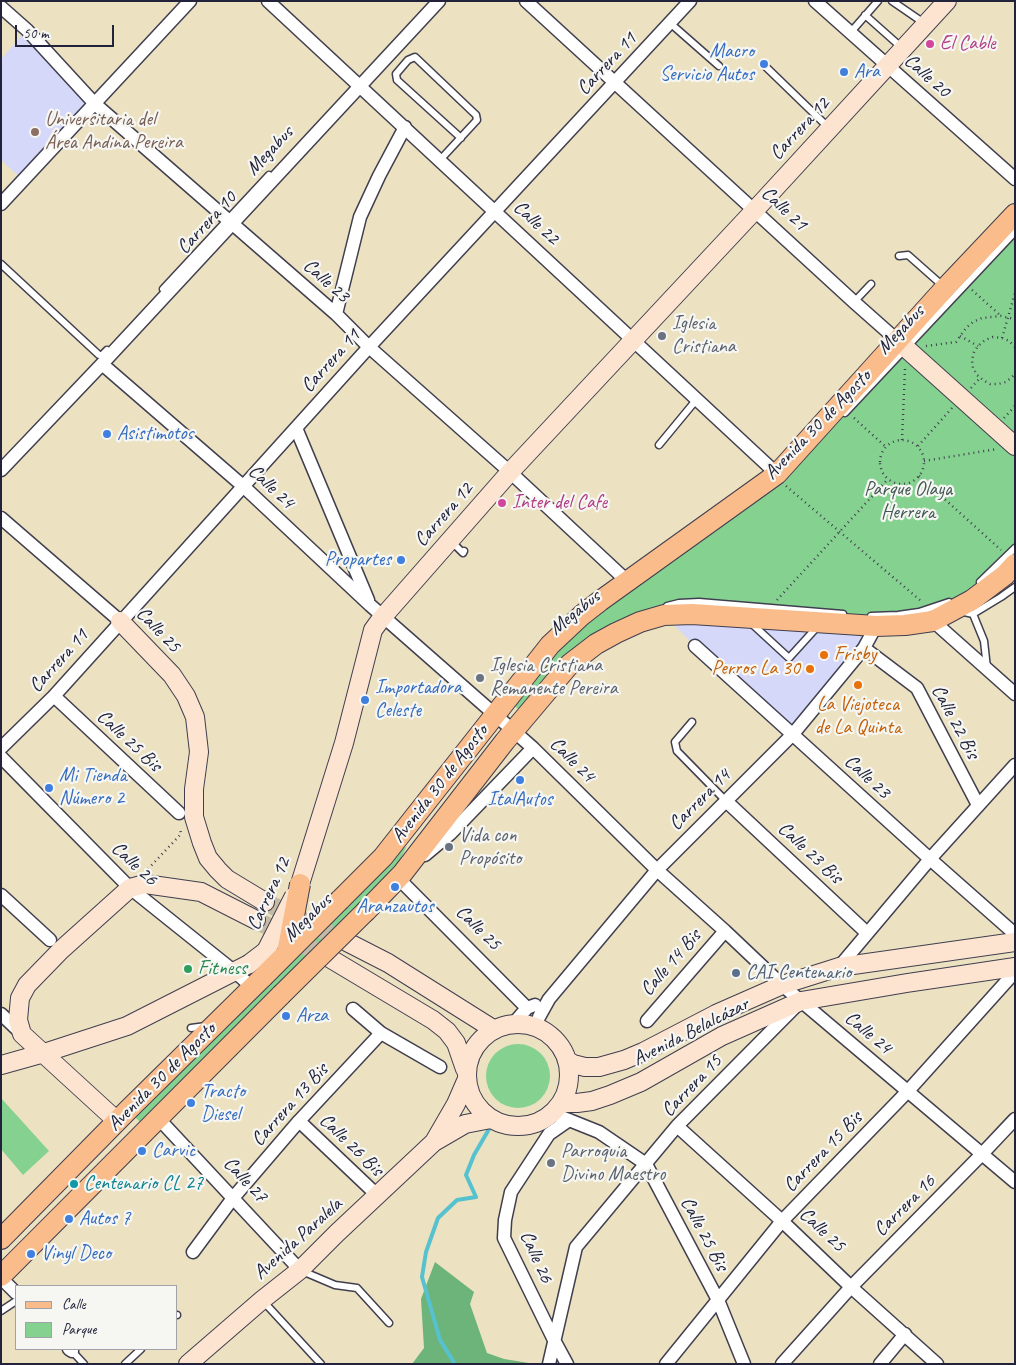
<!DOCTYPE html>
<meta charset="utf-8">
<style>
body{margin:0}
#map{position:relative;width:1016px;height:1365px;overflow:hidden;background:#ece1c1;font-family:Caveat,sans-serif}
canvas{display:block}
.frame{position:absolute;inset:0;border:2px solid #22223b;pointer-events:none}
.legend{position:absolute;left:15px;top:1285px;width:162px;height:65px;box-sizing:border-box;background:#f6f6f2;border:1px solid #a1a1a9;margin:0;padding:6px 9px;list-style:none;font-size:15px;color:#22223b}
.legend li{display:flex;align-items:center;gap:10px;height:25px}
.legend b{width:25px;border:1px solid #a1a1a9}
.scale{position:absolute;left:15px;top:25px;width:99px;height:22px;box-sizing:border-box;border:2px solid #22223b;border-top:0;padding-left:6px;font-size:15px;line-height:18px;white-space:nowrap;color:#22223b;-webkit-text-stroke:4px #f6f6f2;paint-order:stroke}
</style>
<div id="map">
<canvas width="1016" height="1365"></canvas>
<div class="frame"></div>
<ul class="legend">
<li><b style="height:6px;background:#f9bc8a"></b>Calle</li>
<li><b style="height:14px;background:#85d290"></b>Parque</li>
</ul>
<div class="scale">50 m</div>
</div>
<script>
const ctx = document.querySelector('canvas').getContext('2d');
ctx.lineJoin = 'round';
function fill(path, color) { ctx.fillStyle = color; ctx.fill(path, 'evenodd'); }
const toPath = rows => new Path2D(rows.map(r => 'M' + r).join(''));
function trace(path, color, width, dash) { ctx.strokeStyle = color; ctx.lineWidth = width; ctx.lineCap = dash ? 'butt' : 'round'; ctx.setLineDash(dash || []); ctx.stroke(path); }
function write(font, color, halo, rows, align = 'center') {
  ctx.font = font + ' Caveat,sans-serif'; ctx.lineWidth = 4.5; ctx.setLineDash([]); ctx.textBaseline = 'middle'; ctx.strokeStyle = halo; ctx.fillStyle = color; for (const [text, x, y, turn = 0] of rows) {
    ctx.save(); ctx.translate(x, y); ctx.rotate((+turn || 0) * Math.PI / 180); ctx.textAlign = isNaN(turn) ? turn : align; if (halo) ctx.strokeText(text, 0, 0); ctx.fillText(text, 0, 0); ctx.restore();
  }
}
fill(toPath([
 [27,30,95,104,23,180,1,160,1,59],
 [664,615,876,626,793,734,695,646]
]), '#d5d8f9');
fill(toPath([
 [1015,232,1015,548,981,581,967,592,939,606,870,616,640,613,521,711,512,704,555,650,582,625,781,481],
 [407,846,395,869,142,1124,133,1115,388,862],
 '486 1076a32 32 0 1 1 64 0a32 32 0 1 1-64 0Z',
 [1,1098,49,1151,23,1175,1,1149]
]), '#85d290');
fill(toPath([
 [435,1262,474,1292,470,1304,487,1353,504,1359,535,1364,412,1364,424,1348,421,1299]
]), '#6cb47a');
trace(toPath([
 [455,1364,440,1340,422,1277,426,1252,438,1218,457,1200,476,1197,466,1175,474,1155,492,1124]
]), '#56c2cf', 4);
trace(toPath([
 [265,902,347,942],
 [256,920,331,959]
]), '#c4bba6', 18, [18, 9]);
const lane = toPath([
 [892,1,924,23],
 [865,15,901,47],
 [670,23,719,66],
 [850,33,878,1],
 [766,67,829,128],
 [440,160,477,120,476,115,415,57,408,60,396,74,397,80,461,138],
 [899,256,908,255,943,286],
 [1,264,99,355,102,355,107,350],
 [163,289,269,175],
 [854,302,871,284],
 [845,413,1015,232],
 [659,445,697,399],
 [451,541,463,553,464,551],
 [980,582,1015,548],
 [667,606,679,603,699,602,843,614],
 [960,611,973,614,1001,597,1015,587],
 [973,614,984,641,987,668],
 [871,616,898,615,919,612,949,602],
 [751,623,789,658,818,626],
 [692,722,675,742,677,751,726,801],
 [191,1028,206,1026],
 [302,1271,335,1285,357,1288,389,1323],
 [263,1301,321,1364],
 [1,1311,16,1301],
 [176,1315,177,1315],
 [72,1351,84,1364],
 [125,1364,141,1349]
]);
const street = toPath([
 [268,1,777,474],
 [526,1,854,302,898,341],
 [815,1,1015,179],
 [1,7,27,30,95,104,336,314,369,347,510,472,627,581],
 [1,204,190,1],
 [336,314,360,217,379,176,405,127],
 [102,364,243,486,370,605,533,748,657,870,725,931,782,985,1015,1182],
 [296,428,368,600],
 [1,470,102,364,439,1],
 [1,518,120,621],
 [933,621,1015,694],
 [695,646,930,859,1015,934],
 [864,648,917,688,978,805],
 [54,696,179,813],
 [1,748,54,696,369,347,690,1],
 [1,757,130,888,235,972,252,987],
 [726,801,867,933],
 [425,855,450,834,533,748],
 [398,878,527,1008],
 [1,895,50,940],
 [839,967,930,859,1015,765],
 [353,1009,381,1033,440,1067],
 [1,1014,22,1034],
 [647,1021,725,931],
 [515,1022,527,1008,535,1005],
 [536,1028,539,1017,549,999,657,870,793,734,864,648,876,626],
 [554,1114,599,1132,646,1164,718,1300,744,1364],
 [159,1119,300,1270],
 [299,1121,377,1195],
 [677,1126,782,1221,851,1287,937,1364],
 [193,1252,233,1198,299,1121,381,1033],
 [1,1278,16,1293],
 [69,1349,72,1351],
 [549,1364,576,1247,677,1126,797,1005],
 [567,1364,554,1340,504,1238,505,1220,511,1192,549,1134,569,1120],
 [666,1364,782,1221,908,1091,1015,972],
 [782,1364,851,1287,982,1154,1015,1119],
 [880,1364,905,1334]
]);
const secondary = toPath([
 [898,341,1015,446],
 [120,621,172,675,186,696,195,717,199,752,194,789,194,817,202,843,208,858,218,870,227,879,265,902],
 [300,884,344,743,373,630,381,619,510,472,754,211,947,1],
 [347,942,388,963,493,1029],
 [331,959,433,1020,447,1031,456,1043,465,1069],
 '467 1075a51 51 0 1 1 102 0a51 51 0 1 1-102 0Z',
 [567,1060,573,1064,585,1067,599,1067,624,1060,643,1052,716,1014,782,985,839,967,1015,942],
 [1,1065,44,1053,127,1026,249,964],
 [563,1103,577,1103,592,1101,610,1095,641,1082,722,1036,801,1001,907,983,1015,967],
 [117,1121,22,1034,18,1020,20,998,27,985,61,950,130,888,145,884,201,892,256,920],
 [434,1142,456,1104,466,1081],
 [188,1364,262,1300,300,1270,337,1233,434,1142,465,1124,491,1119]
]);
const primary = toPath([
 [340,900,383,857,550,645,582,615,600,601,777,474,945,288,1015,214],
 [366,911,402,874,505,741,570,664,596,644,616,633,640,622,664,615,692,614,876,626,905,625,933,621,972,600,1005,575,1015,564],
 [1,1239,128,1110,263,977],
 [1,1276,281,995]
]);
trace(lane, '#403f4f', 9);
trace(street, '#403f4f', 15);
trace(secondary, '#403f4f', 20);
trace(primary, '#403f4f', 22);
trace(toPath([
 [972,290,1001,316],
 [960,336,978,346],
 [1002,338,1015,293],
 [926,346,956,342,966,328,973,322,982,318,1001,316,1015,319],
 [1015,347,1009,341,1002,338,993,337,985,340,978,346,974,352,972,360,973,368,977,375,983,380,990,384,998,384,1006,382,1012,377,1015,374],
 [971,388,980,378],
 [854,418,886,447],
 [1004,418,1015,406],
 '880 462a22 22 0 1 1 44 0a22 22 0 1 1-44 0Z',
 [902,440,905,369],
 [918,446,952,408],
 [924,461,997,449],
 [919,476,1001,550],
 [786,486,921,601],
 [777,600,888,479],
 [148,869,181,834,180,828]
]), '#403f4f', 2.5, [1, 4]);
trace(lane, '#fff', 6);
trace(street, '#fff', 12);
trace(secondary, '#fde4d0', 18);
trace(primary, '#f9bc8a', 20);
const secondaryBridge = toPath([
 [249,964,266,951,294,896]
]);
const primaryBridge = toPath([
 [287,953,300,884],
 [263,977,340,900],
 [281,995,366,911]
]);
trace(secondaryBridge, '#403f4f', 20, []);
trace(primaryBridge, '#403f4f', 22, []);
trace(secondaryBridge, '#fde4d0', 18);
trace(primaryBridge, '#f9bc8a', 20);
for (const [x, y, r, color] of [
 [930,44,5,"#d1479c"],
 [764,64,5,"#3f7fe0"],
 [844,72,5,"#3f7fe0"],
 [35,132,5,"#8d6e63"],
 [662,336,5,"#6b7280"],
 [107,434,5,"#3f7fe0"],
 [502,503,5,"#d1479c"],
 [401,560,5,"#3f7fe0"],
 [824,655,5,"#e8710a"],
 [810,669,5,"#e8710a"],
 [480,678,5,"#6b7280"],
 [858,685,5,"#e8710a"],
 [365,700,5,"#3f7fe0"],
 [520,780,5,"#3f7fe0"],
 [49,788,5,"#3f7fe0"],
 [449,847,5,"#6b7280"],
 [395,887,5,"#3f7fe0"],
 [188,969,5,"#2e9e5b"],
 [736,973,5,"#5c6f8a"],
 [286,1016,5,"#3f7fe0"],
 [191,1103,5,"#3f7fe0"],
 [142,1151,5,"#3f7fe0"],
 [551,1163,5,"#6b7280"],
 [74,1184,5,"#0f9aa8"],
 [69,1219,5,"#3f7fe0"],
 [31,1254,5,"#3f7fe0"]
]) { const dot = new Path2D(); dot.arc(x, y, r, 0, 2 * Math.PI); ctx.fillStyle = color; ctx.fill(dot); trace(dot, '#f6f6f2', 2); }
write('20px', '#b23c85', '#f6f6f2', [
 ["El Cable",940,44],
 ["Inter del Cafe",512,503]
], 'left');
write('20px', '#366cbe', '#f6f6f2', [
 ["Macro",754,52,"right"],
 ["Servicio Autos",754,75,"right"],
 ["Ara",854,72],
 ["Asistimotos",117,434],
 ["Propartes",391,560,"right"],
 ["Importadora",375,688],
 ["Celeste",375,711],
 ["Mi Tienda",59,776],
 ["Número 2",59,799],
 ["ItalAutos",520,800,"center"],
 ["Aranzautos",395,907,"center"],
 ["Arza",296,1016],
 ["Tracto",201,1092],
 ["Diesel",201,1115],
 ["Carvic",152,1151],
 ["Autos 7",79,1219],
 ["Vinyl Deco",41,1254]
], 'left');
write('20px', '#22223b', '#f6f6f2', [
 ["Carrera 11",607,64,-47],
 ["Calle 20",927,76,42],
 ["Carrera 12",800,129,-47],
 ["Megabus",270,151,-47],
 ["Calle 21",784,209,43],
 ["Carrera 10",207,223,-47],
 ["Calle 22",536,223,43],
 ["Calle 23",326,281,42],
 ["Megabus",901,330,-47],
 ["Carrera 11",331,361,-48],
 ["Avenida 30 de Agosto",818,425,-46],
 ["Calle 24",271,487,43],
 ["Carrera 12",444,515,-49],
 ["Megabus",575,613,-39],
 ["Calle 25",158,630,46],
 ["Carrera 11",59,661,-48],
 ["Calle 22 Bis",955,722,62],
 ["Calle 25 Bis",129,741,43],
 ["Calle 24",572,760,45],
 ["Calle 23",867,777,43],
 ["Avenida 30 de Agosto",440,784,-52],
 ["Carrera 14",700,800,-45],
 ["Calle 23 Bis",810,853,43],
 ["Calle 26",134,864,43],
 ["Carrera 12",269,894,-65],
 ["Megabus",308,918,-45],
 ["Calle 25",478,928,45],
 ["Calle 14 Bis",671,963,-49],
 ["Avenida Belalcázar",691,1032,-27],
 ["Calle 24",868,1033,40],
 ["Avenida 30 de Agosto",162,1077,-45],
 ["Carrera 15",692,1086,-46],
 ["Carrera 13 Bis",290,1105,-48],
 ["Calle 26 Bis",351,1145,44],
 ["Carrera 15 Bis",823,1152,-46],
 ["Calle 27",245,1180,47],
 ["Carrera 16",905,1206,-45],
 ["Calle 25",822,1230,43],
 ["Calle 25 Bis",704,1234,62],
 ["Avenida Paralela",298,1239,-42],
 ["Calle 26",536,1257,66]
]);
write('20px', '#785e54', '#f6f6f2', [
 ["Universitaria del",45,120],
 ["Área Andina Pereira",45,143]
], 'left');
write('20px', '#5b616d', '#f6f6f2', [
 ["Iglesia",672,324],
 ["Cristiana",672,347],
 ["Iglesia Cristiana",490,666],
 ["Remanente Pereira",490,689],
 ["Vida con",459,836],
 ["Propósito",459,859],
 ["Parroquia",561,1152],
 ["Divino Maestro",561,1175]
], 'left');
write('20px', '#405754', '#f6f6f2', [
 ["Parque Olaya",908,490],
 ["Herrera",908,513]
]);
write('20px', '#c56008', '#f6f6f2', [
 ["Frisby",834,655],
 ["Perros La 30",800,669,"right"],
 ["La Viejoteca",858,705,"center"],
 ["de La Quinta",858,728,"center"]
], 'left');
write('20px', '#27864d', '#f6f6f2', [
 ["Fitness",198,969]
], 'left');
write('20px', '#4e5e75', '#f6f6f2', [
 ["CAI Centenario",746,973]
], 'left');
write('20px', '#0d838f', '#f6f6f2', [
 ["Centenario CL 27",84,1184]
], 'left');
</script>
